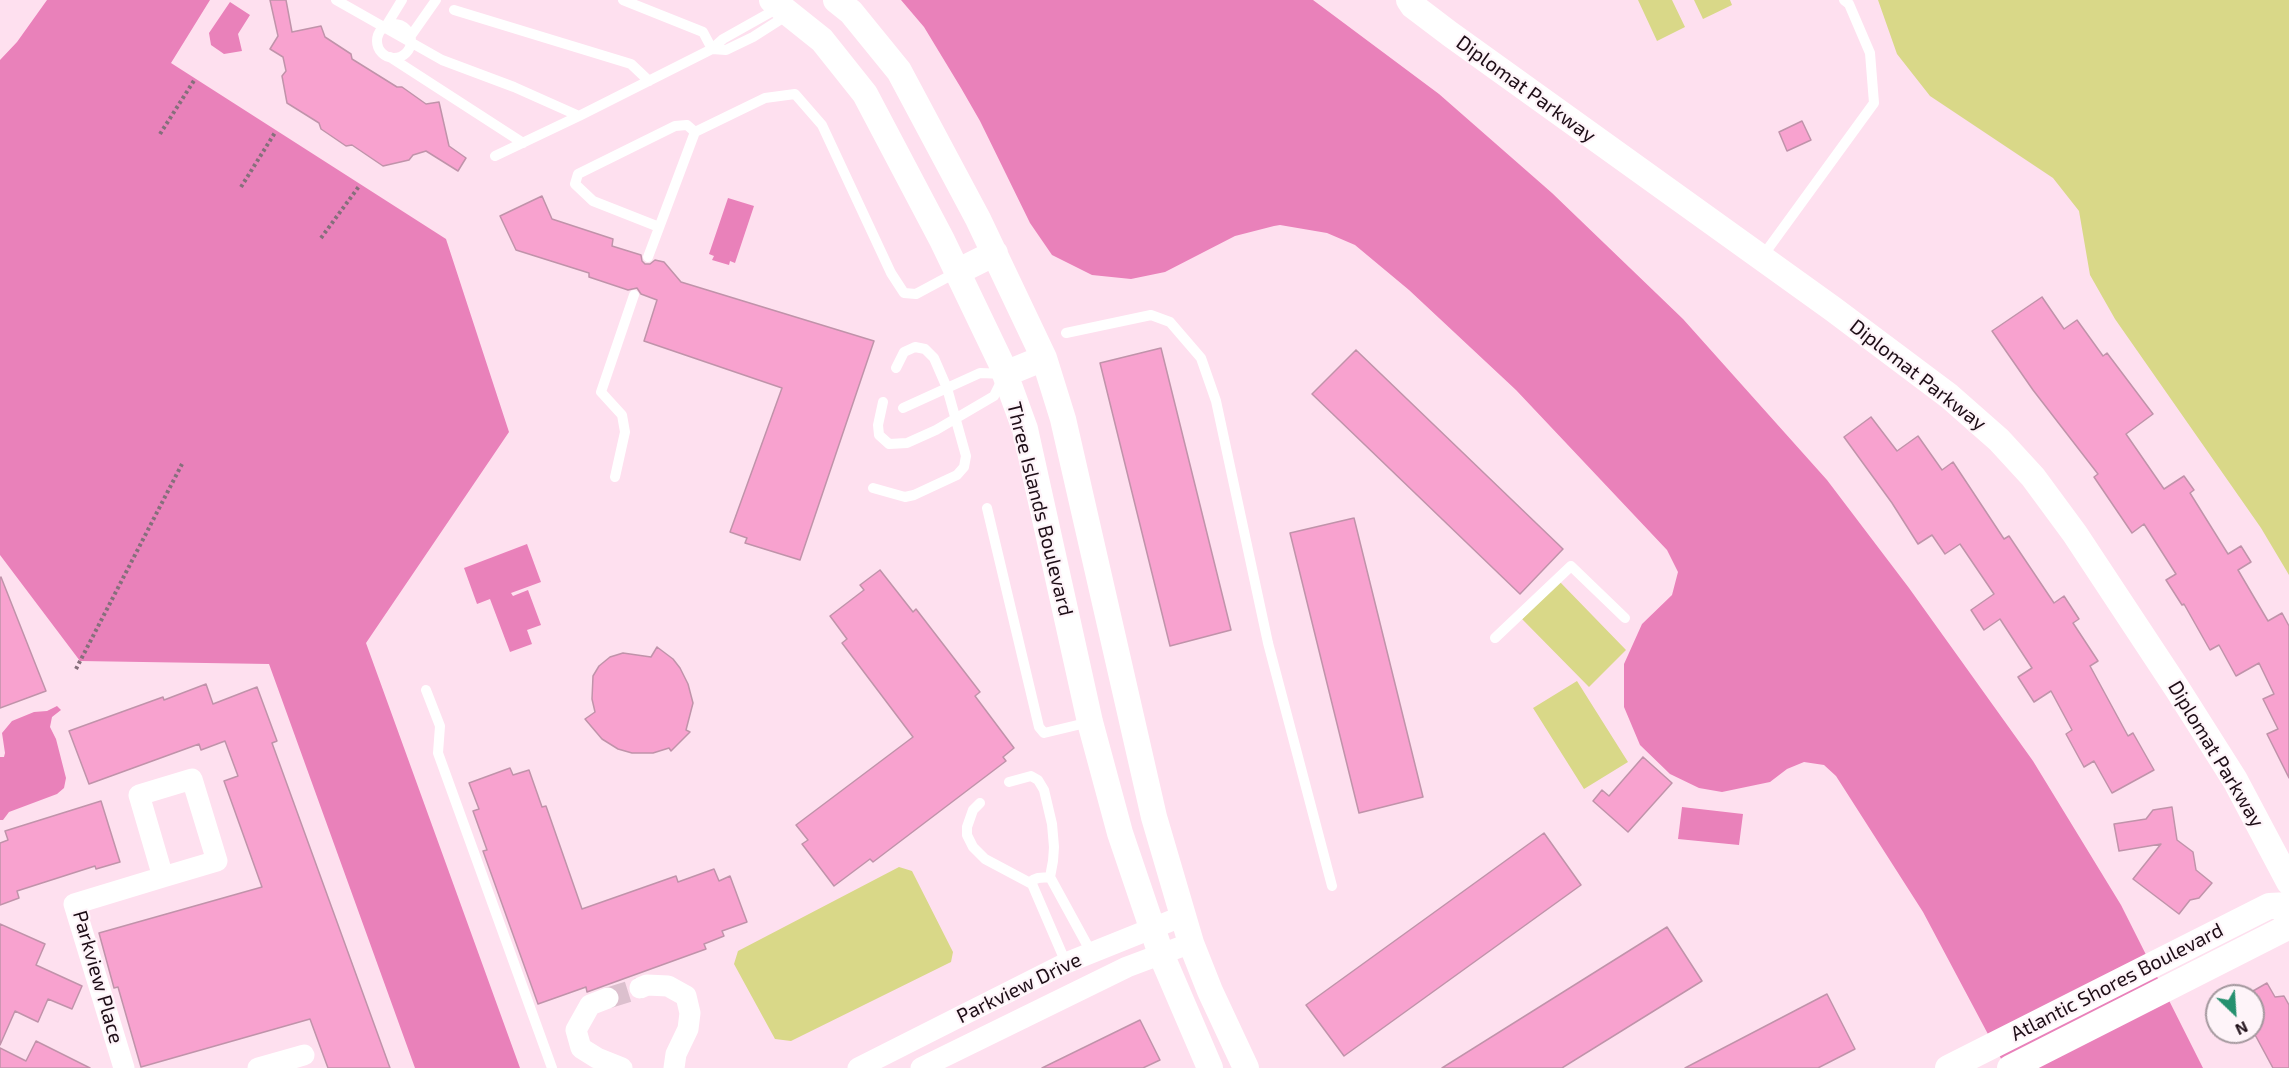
<!DOCTYPE html>
<style>
body{margin:0}
#map{position:relative;width:2289px;height:1068px;overflow:hidden;background:#fee0ef;font-family:"Exo 2",sans-serif}
canvas{display:block}
.north{position:absolute;left:2205px;top:984px;width:60px;height:60px;box-sizing:border-box;background:#fef4f9;border:2px solid #a4989e;border-radius:50%;rotate:155deg;font-size:16px;font-weight:700;line-height:24px;text-align:center;color:#1d0d16}
.north::after{content:'';display:block;margin:auto;width:21px;height:27px;background:#25906f;clip-path:polygon(50% 0,100% 100%,50% 72%,0 100%)}
</style>
<div id="map">
<canvas width="2289" height="1068"></canvas>
<div class="north">N</div>
</div>
<script>
const ctx = document.querySelector('canvas').getContext('2d');
ctx.lineJoin = 'round';
function fill(path, color) { ctx.fillStyle = color; ctx.fill(path, 'evenodd'); }
const toPath = rows => new Path2D(rows.map(r => 'M' + r).join(''));
function trace(path, color, width, dash) { ctx.strokeStyle = color; ctx.lineWidth = width; ctx.lineCap = dash ? 'butt' : 'round'; ctx.setLineDash(dash || []); ctx.stroke(path); }
function write(font, color, halo, rows, align = 'center') {
  ctx.font = font + ' "Exo 2",sans-serif'; ctx.lineWidth = 4.5; ctx.setLineDash([]); ctx.textBaseline = 'middle'; ctx.strokeStyle = halo; ctx.fillStyle = color; for (const [text, x, y, turn = 0] of rows) {
    ctx.save(); ctx.translate(x, y); ctx.rotate((+turn || 0) * Math.PI / 180); ctx.textAlign = isNaN(turn) ? turn : align; if (halo) ctx.strokeText(text, 0, 0); ctx.fillText(text, 0, 0); ctx.restore();
  }
}
fill(toPath([
 [1638,0,1672,0,1685,27,1657,41],
 [1694,0,1730,0,1732,5,1703,19],
 [1878,0,2289,0,2289,575,2261,528,2115,319,2090,275,2079,211,2053,178,1930,96,1897,54],
 [1560,582,1626,650,1589,687,1522,619],
 [1577,681,1628,762,1584,789,1533,708],
 [899,867,912,871,953,952,951,962,791,1041,775,1039,734,964,738,951]
]), '#d9d888');
fill(toPath([
 [47,0,210,0,171,63,446,239,509,432,366,643,520,1068,415,1068,269,664,80,661,0,555,0,60,17,42],
 [901,0,1313,0,1439,94,1552,193,1683,319,1827,480,1909,588,2033,761,2121,905,2203,1068,2006,1068,1923,912,1836,776,1824,765,1804,762,1787,769,1770,782,1722,792,1699,788,1670,774,1640,745,1624,707,1624,664,1642,624,1672,595,1678,572,1667,550,1516,390,1409,290,1355,245,1327,233,1280,225,1274,226,1235,236,1165,272,1131,279,1092,275,1052,255,1030,223,980,121,961,88,924,27],
 [230,2,250,15,238,34,242,51,224,54,211,45,209,33],
 [728,198,754,206,735,263,730,261,729,265,712,260,714,256,709,254],
 [527,544,541,582,511,593,513,596,528,590,541,625,527,630,532,644,510,652,490,599,477,604,464,568],
 [57,706,61,710,52,717,50,727,56,739,66,778,64,788,57,794,9,812,3,820,0,820,0,757,4,757,5,753,2,733,12,721,34,712,47,711],
 [1682,807,1743,814,1739,845,1678,839]
]), '#e981ba');
const building = toPath([
 [270,0,286,0,292,32,321,26,325,37,351,54,352,59,397,87,402,87,426,104,439,102,449,146,466,158,458,171,426,151,413,155,409,160,383,166,352,145,346,146,321,129,319,123,287,103,282,76,286,71,283,57,270,49,278,36,270,0],
 [1802,121,1811,140,1787,151,1779,132,1802,121],
 [542,196,552,219,613,239,612,246,641,255,642,261,645,264,650,264,655,260,664,262,681,282,874,341,800,560,745,543,747,538,730,532,782,388,644,341,657,300,641,294,637,288,628,290,589,277,589,273,516,250,500,216,542,196],
 [2042,297,2064,329,2077,320,2103,356,2107,353,2153,414,2126,434,2164,489,2184,476,2194,490,2190,493,2228,554,2241,546,2251,562,2238,570,2268,621,2282,613,2289,626,2289,778,2267,734,2278,729,2263,699,2274,694,2259,663,2236,676,2219,645,2210,650,2184,604,2182,605,2166,580,2176,574,2144,524,2132,533,2094,477,2098,474,2033,390,1992,331,2042,297],
 [1161,348,1231,630,1170,646,1100,363,1161,348],
 [1356,350,1563,549,1520,594,1312,394,1356,350],
 [1871,417,1897,451,1918,436,1942,470,1953,462,2004,539,2009,536,2054,603,2064,596,2079,619,2073,623,2098,661,2090,666,2128,736,2133,733,2154,770,2112,793,2094,761,2084,767,2066,734,2072,730,2051,691,2034,702,2018,677,2032,668,2000,619,1984,630,1971,610,1994,594,1960,544,1945,554,1932,535,1918,544,1892,503,1844,437,1871,417],
 [1354,518,1423,797,1359,813,1290,533,1354,518],
 [880,570,913,612,916,609,980,692,975,696,1014,748,1003,757,1006,761,873,862,870,859,834,886,802,844,808,840,796,825,913,737,842,643,847,639,830,616,864,590,860,585,880,570],
 [1,577,46,691,0,708,0,578,1,577],
 [657,647,673,659,680,668,688,684,693,703,686,730,690,732,671,751,669,748,653,753,632,753,618,749,602,739,585,719,595,712,592,699,593,676,599,666,610,657,623,653,651,657,657,647],
 [206,684,213,704,257,687,277,741,272,743,390,1068,328,1068,310,1019,141,1067,118,987,114,988,99,933,262,887,224,781,238,776,225,741,201,750,199,744,89,784,69,731,163,697,164,700,206,684],
 [1643,757,1672,783,1628,832,1593,801,1602,790,1609,796,1643,757],
 [510,768,513,775,529,770,542,807,546,806,582,909,676,876,678,882,714,869,719,881,730,876,747,922,722,931,724,936,704,944,706,949,587,992,586,987,538,1004,483,851,487,850,473,811,479,809,469,783,510,768],
 [101,801,120,862,96,869,95,866,17,891,19,898,0,905,0,843,8,840,5,831,101,801],
 [2172,807,2177,840,2193,852,2196,870,2212,883,2199,898,2190,900,2179,914,2133,879,2161,844,2119,851,2114,824,2146,819,2153,810,2172,807],
 [1544,833,1581,885,1344,1056,1306,1005,1544,833],
 [0,924,45,944,36,965,82,986,72,1009,48,999,38,1022,15,1011,0,1045,0,924],
 [1667,927,1702,981,1562,1068,1442,1068,1667,927],
 [2267,983,2275,997,2284,996,2289,1005,2289,1068,2273,1068,2253,1031,2253,991,2267,983],
 [1827,994,1855,1049,1818,1068,1685,1068,1827,994],
 [1140,1020,1160,1060,1143,1068,1042,1068,1140,1020],
 [36,1041,90,1068,0,1068,0,1048,26,1061,36,1041]
]);
fill(building, '#f8a2cf');
trace(building, '#c093aa', 1.5);
trace(toPath([
 [608,998,640,988]
]), '#dcc0ce', 21, [21, 10]);
trace(toPath([
 [160,134,195,79],
 [241,187,276,131],
 [321,238,360,185],
 [76,669,182,464]
]), '#856f7b', 4, [3, 3]);
trace(toPath([
 [336,0,442,60,514,87,579,116],
 [780,7,723,39,712,49,726,50,753,37,789,14],
 [454,10,631,64,649,81],
 '377 41a17 17 0 1 1 34 0a17 17 0 1 1-34 0Z',
 [386,26,402,0],
 [410,37,436,0],
 [390,57,523,143],
 [495,156,579,116,712,49,703,32,623,0],
 [659,227,593,201,575,184,578,174,675,126,687,125,695,132],
 [648,257,695,132,765,98,795,94,822,125,891,273,904,293,916,294,957,272],
 [1762,257,1874,103,1870,53,1849,4,1844,0],
 [1066,333,1151,315,1170,322,1201,358,1216,401,1268,643,1332,886],
 [883,402,878,425,879,435,889,444,907,443,936,430,994,396,1005,374,980,373,903,408],
 [615,477,625,432,622,415,601,392,634,295],
 [873,488,905,497,914,495,957,475,964,467,966,456,947,388,934,358,925,349,915,347,904,352,896,368],
 [987,508,1039,727,1044,733,1090,722],
 [1495,638,1571,566,1625,618],
 [426,690,440,726,438,753,552,1068],
 [1009,782,1031,776,1038,780,1044,790,1052,824,1054,847,1053,861,1050,877],
 [980,803,973,810,967,827,967,835,973,847,985,859,1032,884],
 [1066,963,1032,884,1033,880,1038,878,1050,877,1091,952]
]), '#fff', 10);
trace(toPath([
 [192,779,217,861,163,877,139,795,192,779],
 [640,988,647,985,668,986,686,996,690,1013,688,1029,676,1054,674,1068],
 [608,998,590,1005,576,1030,581,1048,597,1058,622,1068],
 [124,1068,74,904,163,877],
 [258,1068,304,1055],
 [858,1068,1066,963,1183,916],
 [921,1068,1127,967,1191,943]
]), '#fff', 21);
trace(toPath([
 [772,0,822,40,865,94,942,240,1001,363,1025,429,1090,722,1120,833,1161,954,1210,1068],
 [836,0,851,12,899,71,978,219,1044,358,1063,419,1154,817,1191,943,1210,991,1246,1068],
 [1409,0,1413,6,1450,34,1833,309,1949,396,1999,440,2033,477,2075,534,2178,690,2235,780,2289,882],
 [957,272,995,253],
 [1005,374,1044,358],
 [1948,1068,2269,906,2289,905],
 [2010,1068,2282,930,2289,921]
]), '#fff', 26);
write('20px', '#1d0d16', '#fef4f9', [
 ["Diplomat Parkway",1526,89,36],
 ["Diplomat Parkway",1918,375,38],
 ["Three Islands Boulevard",1040,509,76],
 ["Diplomat Parkway",2216,754,59],
 ["Parkview Place",98,977,74],
 ["Atlantic Shores Boulevard",2117,982,-27],
 ["Parkview Drive",1019,988,-26]
]);
</script>
